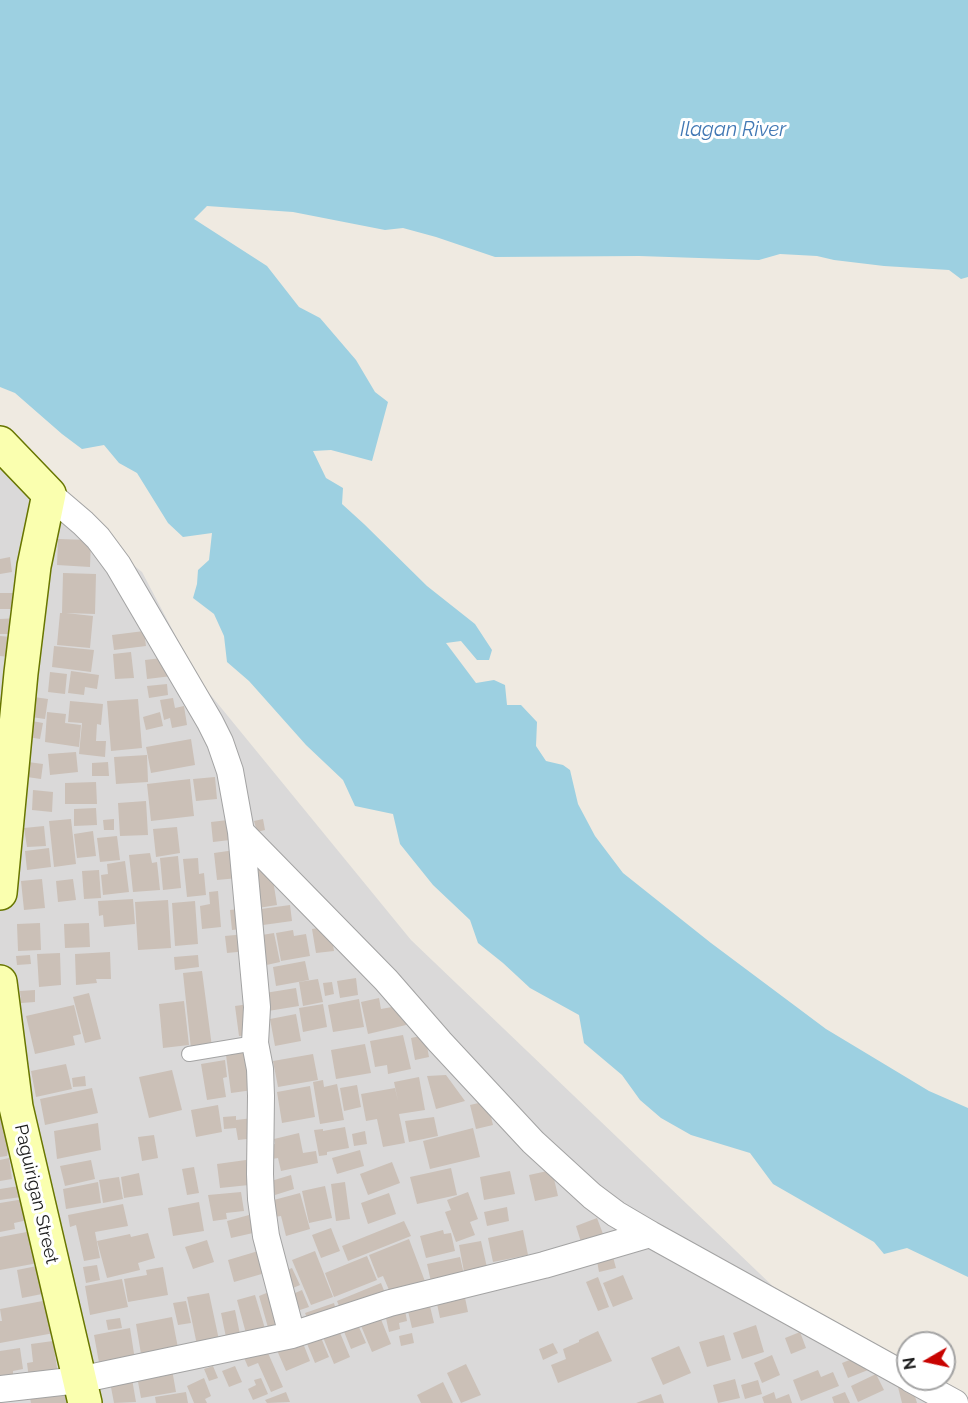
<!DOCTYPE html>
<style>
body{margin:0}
#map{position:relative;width:968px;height:1403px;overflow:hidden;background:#efeae1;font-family:Raleway,sans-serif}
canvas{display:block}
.north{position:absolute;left:896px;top:1331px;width:60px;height:60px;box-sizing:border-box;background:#fff;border:2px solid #a4a4a4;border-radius:50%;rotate:261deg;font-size:16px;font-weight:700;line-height:24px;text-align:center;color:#1c1c1c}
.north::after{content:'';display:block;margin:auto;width:21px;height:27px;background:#c80300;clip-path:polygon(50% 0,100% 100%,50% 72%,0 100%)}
</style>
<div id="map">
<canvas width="968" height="1403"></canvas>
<div class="north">N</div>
</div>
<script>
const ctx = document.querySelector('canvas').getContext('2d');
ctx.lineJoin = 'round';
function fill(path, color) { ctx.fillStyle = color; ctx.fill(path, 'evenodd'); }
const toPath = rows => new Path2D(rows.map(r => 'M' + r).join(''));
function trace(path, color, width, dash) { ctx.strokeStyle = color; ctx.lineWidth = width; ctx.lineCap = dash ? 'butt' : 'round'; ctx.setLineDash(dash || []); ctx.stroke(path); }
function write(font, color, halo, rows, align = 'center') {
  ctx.font = font + ' Raleway,sans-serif'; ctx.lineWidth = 6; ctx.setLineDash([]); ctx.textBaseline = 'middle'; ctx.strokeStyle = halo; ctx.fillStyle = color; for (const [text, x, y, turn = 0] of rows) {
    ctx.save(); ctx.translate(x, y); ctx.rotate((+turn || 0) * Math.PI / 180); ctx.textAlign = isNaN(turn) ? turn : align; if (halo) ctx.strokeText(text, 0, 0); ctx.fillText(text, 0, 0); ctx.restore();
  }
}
fill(toPath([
 [0,451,65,510,142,572,200,682,411,940,805,1317,968,1403,0,1403]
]), '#dad9d9');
fill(toPath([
 [0,0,968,0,968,277,961,279,949,270,884,266,834,260,817,256,780,254,759,260,639,256,495,257,436,237,403,228,385,230,293,212,207,206,194,219,267,266,299,307,320,318,356,360,375,392,388,402,372,461,331,450,313,451,326,478,343,488,342,504,364,524,427,586,475,624,492,650,489,660,477,660,461,641,446,643,476,683,494,680,505,685,507,705,521,705,537,722,536,746,546,761,563,765,570,770,578,804,595,836,623,873,711,943,826,1029,929,1091,968,1108,968,1277,907,1248,884,1254,874,1242,773,1184,750,1153,691,1135,661,1118,640,1100,622,1075,584,1043,579,1015,530,988,503,963,478,943,470,920,433,885,400,844,393,814,355,806,343,780,306,745,249,681,227,662,224,636,214,614,193,598,197,584,198,570,209,560,212,533,183,537,168,523,137,473,119,463,104,445,82,449,62,434,15,393,0,387]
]), '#9dd0e1');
fill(toPath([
 [58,539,91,540,90,567,57,565],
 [10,557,12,572,0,574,0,559],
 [63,573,96,574,95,614,66,613,93,616,90,648,57,645,60,613,62,613],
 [0,593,22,593,22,609,0,609],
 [19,618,19,634,0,634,0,619],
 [144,631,146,646,114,650,112,635],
 [0,636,11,637,9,657,0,656],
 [54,646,94,650,91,672,52,667],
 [131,652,134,678,115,679,113,654],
 [170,657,172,676,147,679,145,660],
 [71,671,99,675,97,689,85,687,84,695,68,693],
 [50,672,67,674,65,694,48,692],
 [167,684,168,695,149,698,147,686],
 [34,697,48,699,45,719,31,717],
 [173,698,175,708,184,706,187,725,172,728,170,718,164,720,160,700],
 [138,699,142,748,111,751,107,701],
 [70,701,103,704,101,725,97,724,96,741,106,741,105,757,79,754,82,723,68,722],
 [47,712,66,714,65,723,81,725,79,747,45,742],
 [160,712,163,726,146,730,143,717],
 [32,721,43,723,40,739,28,737],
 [191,739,195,765,151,773,146,747],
 [76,752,78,772,50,775,48,754],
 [147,755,148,782,116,784,114,757],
 [28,762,43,764,41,779,27,777],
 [108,762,109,776,92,776,92,763],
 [215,777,217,799,196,801,193,779],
 [190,779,194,816,151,821,147,784],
 [96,782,97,804,65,804,65,783],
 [33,790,53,792,52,812,32,810],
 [146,801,148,835,120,836,118,803],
 [96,808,97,825,74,826,74,809],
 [71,819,76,864,54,867,49,821],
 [114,819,114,830,104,830,103,820],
 [263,819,265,830,257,832,254,821],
 [228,820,230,840,213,842,211,822],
 [44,826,46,846,27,847,24,828],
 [177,827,180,853,156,857,153,829],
 [93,831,96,856,77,858,74,834],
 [117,836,120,860,100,862,97,838],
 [49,848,51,867,27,870,25,851],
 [235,850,238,878,217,880,214,853],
 [150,853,152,863,157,862,160,890,133,892,129,855],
 [178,856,181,888,163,890,160,858],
 [198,858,199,874,204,873,206,895,187,897,183,859],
 [125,861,129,892,103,895,101,875,108,874,107,864],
 [271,867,277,905,258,908,253,869],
 [99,870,101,898,84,899,82,871],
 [42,879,45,908,24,910,21,881],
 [73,879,76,900,58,902,56,881],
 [218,891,221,927,202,929,200,906,210,904,209,892],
 [133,899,135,924,104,927,103,915,99,916,98,901],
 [168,900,171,948,138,950,135,902],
 [195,901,198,944,175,946,172,903],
 [290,905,292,921,263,925,261,909],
 [247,908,249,928,232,930,230,910],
 [40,923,41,950,18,951,17,924],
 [89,923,90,947,65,948,64,924],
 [330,926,334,951,316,953,312,929],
 [293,930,294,936,306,934,310,956,281,961,276,933],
 [274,933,280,962,262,966,256,936],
 [245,934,247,951,227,953,225,936],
 [110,952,111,979,96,979,97,983,76,985,75,954],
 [60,953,61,985,39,987,37,954],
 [30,955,31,964,17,965,16,956],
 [198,955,199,967,175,970,174,957],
 [305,961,309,980,276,986,273,967],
 [202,971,212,1047,191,1049,183,973],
 [356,978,358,995,340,998,337,981],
 [318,979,323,1002,303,1006,299,982],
 [332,982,334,994,325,996,323,983],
 [296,988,299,1006,268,1011,265,993],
 [35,990,35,1002,21,1003,20,991],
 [89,993,101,1039,85,1043,73,997],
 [379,998,381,1009,403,1005,406,1025,368,1034,361,1002],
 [359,999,364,1027,333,1032,328,1005],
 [184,1001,189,1045,163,1048,159,1004],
 [249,1004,253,1035,239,1036,235,1006],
 [323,1004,327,1027,303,1032,299,1008],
 [74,1005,81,1034,73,1036,75,1045,35,1054,26,1016],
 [296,1014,301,1041,275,1046,270,1019],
 [403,1035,411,1069,388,1074,387,1065,375,1067,370,1041],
 [425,1035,429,1057,415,1060,411,1038],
 [365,1044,371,1073,336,1079,331,1050],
 [247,1052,253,1090,231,1093,226,1055],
 [313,1054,318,1080,278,1087,273,1061],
 [225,1060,227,1077,223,1078,226,1097,207,1100,201,1064],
 [66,1064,72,1089,36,1097,31,1071],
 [172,1070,182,1110,149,1118,139,1077],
 [446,1075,465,1101,436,1109,427,1076],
 [85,1076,86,1086,73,1087,72,1078],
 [419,1077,425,1110,399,1114,405,1143,383,1147,377,1119,366,1121,361,1094,395,1088,398,1101,394,1082],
 [323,1080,324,1087,337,1084,344,1120,320,1124,313,1082],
 [357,1085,361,1107,344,1111,340,1088],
 [310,1086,315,1117,282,1123,277,1092],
 [92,1088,98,1113,45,1125,40,1099],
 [487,1101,493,1125,476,1129,470,1105],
 [218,1105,222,1132,196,1137,191,1110],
 [236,1116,236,1120,253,1118,256,1138,238,1140,236,1128,224,1129,223,1117],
 [434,1117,438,1136,409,1142,405,1121],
 [5,1118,6,1138,12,1137,14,1150,8,1151,7,1156,0,1157,0,1119],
 [98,1123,101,1150,57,1159,54,1131],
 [345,1127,349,1148,327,1152,327,1155,319,1156,314,1130,323,1129,323,1131],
 [473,1128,480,1157,430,1169,423,1141],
 [365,1131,367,1144,354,1146,352,1134],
 [299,1133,303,1153,316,1151,318,1163,281,1171,278,1158,272,1159,269,1145,275,1144,274,1139],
 [154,1135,158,1158,142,1161,138,1137],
 [360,1150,364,1166,337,1174,332,1158],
 [9,1158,12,1179,0,1181,0,1160],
 [91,1160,95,1179,65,1186,60,1166],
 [246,1160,249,1185,220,1188,217,1164],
 [392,1162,400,1183,368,1195,360,1174],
 [194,1167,199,1193,187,1195,182,1169],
 [451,1168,457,1195,417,1204,410,1177],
 [552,1170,558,1196,535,1201,529,1175],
 [510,1171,515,1194,484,1200,480,1177],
 [139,1173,143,1195,124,1198,121,1177],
 [291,1175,294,1189,275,1195,271,1181],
 [119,1177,123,1199,103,1203,99,1180],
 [98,1182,101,1203,66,1209,63,1189],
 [345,1182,350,1219,336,1221,331,1184],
 [19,1186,21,1197,0,1200,0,1189],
 [325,1186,332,1218,309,1223,302,1191],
 [241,1192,244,1211,226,1213,227,1219,213,1221,208,1195],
 [468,1192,478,1219,470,1222,475,1235,456,1242,445,1212,451,1210,447,1200],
 [300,1193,310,1229,286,1236,281,1216,274,1217,270,1201],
 [389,1193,396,1214,368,1224,361,1203],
 [24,1199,28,1220,14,1223,15,1229,0,1232,0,1203],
 [199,1202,204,1231,173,1236,168,1208],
 [123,1204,128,1226,95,1232,100,1258,84,1261,76,1225,70,1227,68,1215],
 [507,1207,509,1221,487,1226,484,1212],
 [249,1215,253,1233,231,1238,227,1221],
 [597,1218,603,1234,581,1242,576,1226],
 [404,1221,411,1236,348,1261,342,1246],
 [331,1228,340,1251,321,1258,312,1235],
 [443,1230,444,1234,451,1233,455,1251,426,1258,420,1236],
 [523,1230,528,1255,493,1262,488,1238],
 [32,1231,38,1263,0,1270,0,1237],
 [148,1233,155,1258,138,1263,140,1270,107,1278,97,1241,130,1234,131,1237],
 [409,1239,426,1284,392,1297,383,1276,378,1278,369,1255],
 [207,1240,214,1262,193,1269,185,1247],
 [481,1241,488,1272,465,1277,459,1245],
 [265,1249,272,1271,234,1282,228,1260],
 [315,1251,333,1297,311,1305,292,1260],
 [367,1256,377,1280,334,1297,325,1273],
 [460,1257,465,1279,432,1286,427,1264],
 [613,1257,616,1268,599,1272,597,1261],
 [97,1265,100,1280,86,1283,83,1267],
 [37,1266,42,1294,22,1298,17,1270],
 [163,1267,168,1295,128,1302,124,1279,147,1275,146,1270],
 [292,1268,300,1285,293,1288,285,1271],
 [623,1275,633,1299,613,1307,603,1283],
 [598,1277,609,1307,598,1311,586,1282],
 [122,1279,128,1307,90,1315,85,1286],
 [381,1283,387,1298,343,1316,337,1301],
 [302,1290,309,1307,300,1310,293,1294],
 [269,1292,285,1326,269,1331,259,1296],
 [209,1293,219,1340,197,1345,187,1297],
 [464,1293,468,1312,440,1318,436,1299],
 [255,1295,266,1332,247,1337,237,1300],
 [48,1300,54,1333,0,1343,0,1321,2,1321,0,1309],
 [186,1301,191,1323,178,1325,173,1303],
 [429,1302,434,1323,412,1328,407,1307],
 [334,1303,337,1314,309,1323,305,1313],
 [404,1305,407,1321,399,1323,400,1329,389,1332,384,1309],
 [235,1310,241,1339,227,1342,221,1313],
 [378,1312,391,1344,372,1352,359,1321],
 [172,1317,178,1348,141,1354,136,1324],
 [120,1318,122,1328,108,1330,106,1320],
 [355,1318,366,1343,351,1349,341,1324],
 [336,1323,350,1357,334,1364,320,1330],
 [756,1325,764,1352,742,1359,733,1333],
 [130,1328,135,1360,100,1368,94,1335],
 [317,1328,329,1357,315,1363,303,1334],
 [598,1331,612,1361,558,1383,551,1365,566,1359,563,1349,579,1342,579,1340],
 [800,1332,806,1348,791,1354,785,1338],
 [412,1333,414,1343,401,1346,399,1336],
 [724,1335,731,1360,707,1367,699,1342],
 [301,1338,310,1361,286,1371,276,1348],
 [53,1341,58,1375,29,1379,27,1363,33,1362,31,1344],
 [553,1343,558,1353,543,1360,539,1349],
 [264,1344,283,1387,271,1392,258,1363,248,1367,242,1353],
 [679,1346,691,1373,663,1385,651,1358],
 [20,1348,23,1369,13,1371,13,1376,0,1378,0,1351],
 [772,1355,780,1375,762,1383,754,1363],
 [862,1355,868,1370,848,1378,842,1363],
 [171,1364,176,1392,141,1398,136,1371],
 [466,1364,481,1395,461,1403,447,1373],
 [213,1366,218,1378,209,1381,204,1369],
 [235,1366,242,1382,229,1387,222,1371],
 [818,1370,821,1377,833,1372,839,1386,801,1401,793,1380],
 [876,1374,884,1390,858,1402,851,1386],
 [204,1378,211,1396,205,1399,207,1403,194,1403,187,1386],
 [261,1378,268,1394,253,1400,248,1389,256,1385,254,1380],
 [132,1379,136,1402,114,1403,110,1382],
 [735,1379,740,1398,718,1403,713,1385],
 [758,1380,762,1394,745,1399,741,1385],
 [443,1382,453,1403,421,1403,417,1395],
 [911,1383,917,1403,902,1403,898,1387],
 [62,1392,63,1396,77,1393,79,1403,31,1403,30,1398],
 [186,1392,188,1403,156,1403,155,1397],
 [286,1392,290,1402,267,1403,265,1400],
 [774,1392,776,1399,789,1394,792,1403,764,1403,762,1397],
 [845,1392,850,1403,834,1403,832,1397],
 [661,1394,664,1403,636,1403]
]), '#cbc0b7');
const lane = toPath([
 [189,1054,255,1043]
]);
const street = toPath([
 [49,494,83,523,98,538,118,565,210,722,220,742,230,771,241,832,257,1007,255,1043,260,1069,261,1096,260,1174,261,1199,266,1236,292,1335,390,1303,544,1265,650,1234],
 [241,832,386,980,440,1042,533,1142,592,1196,616,1214,650,1234,908,1377],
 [911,1379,955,1403],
 [0,1389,79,1380,292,1335]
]);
const secondary = toPath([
 [0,443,49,494,34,566,21,673,0,893],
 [0,982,16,1107,85,1403]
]);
trace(lane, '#a3a3a3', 16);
trace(street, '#a3a3a3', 28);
trace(secondary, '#687600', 36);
trace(lane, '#fff', 14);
trace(street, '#fff', 26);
trace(secondary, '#faffaf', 33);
write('18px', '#1c1c1c', '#fff', [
 ["Paguirigan Street",36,1194,77]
]);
write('italic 20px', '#4178b4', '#fff', [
 ["Ilagan River",733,130]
]);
</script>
